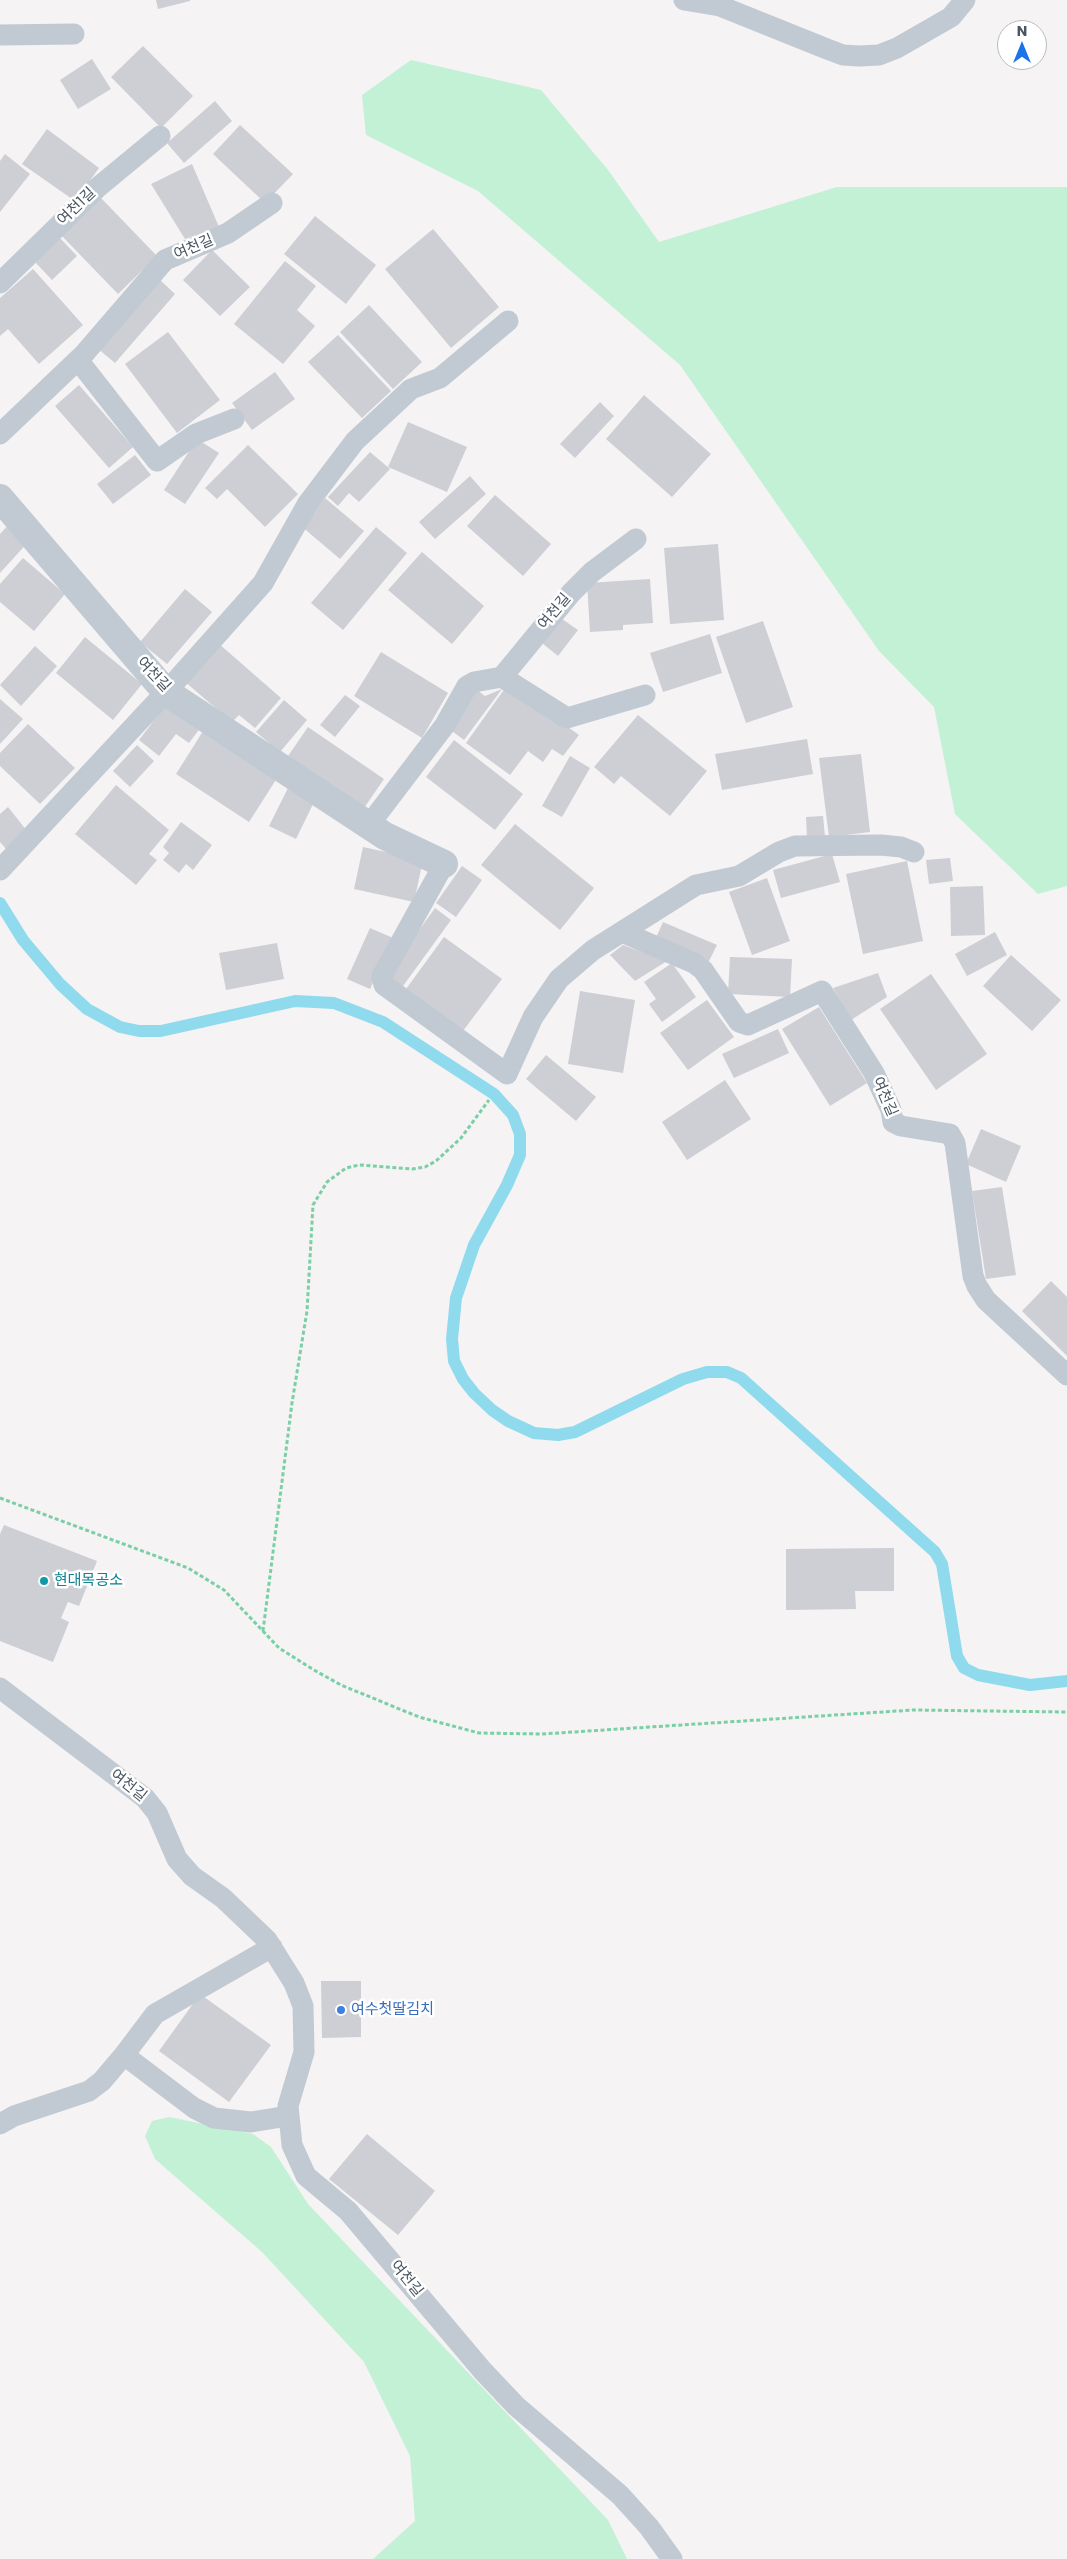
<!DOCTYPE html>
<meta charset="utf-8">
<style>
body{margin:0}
#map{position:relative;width:1067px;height:2559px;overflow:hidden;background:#f5f3f3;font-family:Poppins,sans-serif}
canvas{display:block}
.north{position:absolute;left:997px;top:20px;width:50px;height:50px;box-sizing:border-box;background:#fff;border:1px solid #b7bbc0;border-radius:50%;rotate:0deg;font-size:14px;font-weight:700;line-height:20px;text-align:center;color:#4a5661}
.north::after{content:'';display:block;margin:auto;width:18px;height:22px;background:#1a73e8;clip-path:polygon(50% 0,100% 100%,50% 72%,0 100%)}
</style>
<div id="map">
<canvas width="1067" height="2559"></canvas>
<div class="north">N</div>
</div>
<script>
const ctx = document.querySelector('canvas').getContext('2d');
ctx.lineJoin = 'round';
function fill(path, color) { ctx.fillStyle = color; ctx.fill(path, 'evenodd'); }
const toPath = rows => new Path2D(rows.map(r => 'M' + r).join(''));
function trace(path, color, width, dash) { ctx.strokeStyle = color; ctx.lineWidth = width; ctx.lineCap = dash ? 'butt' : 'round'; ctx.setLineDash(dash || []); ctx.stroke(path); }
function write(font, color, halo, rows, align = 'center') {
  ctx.font = font + ' Poppins,"Noto Sans KR",sans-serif'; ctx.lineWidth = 5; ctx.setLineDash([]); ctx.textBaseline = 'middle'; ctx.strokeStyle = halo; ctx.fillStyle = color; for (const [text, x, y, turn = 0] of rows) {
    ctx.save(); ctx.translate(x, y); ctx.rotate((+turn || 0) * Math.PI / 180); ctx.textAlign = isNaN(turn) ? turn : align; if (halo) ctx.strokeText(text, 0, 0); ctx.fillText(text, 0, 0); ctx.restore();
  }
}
fill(toPath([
 [411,60,541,90,608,170,659,242,837,187,1067,187,1067,886,1038,894,955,814,934,707,879,651,680,365,478,191,366,135,362,95],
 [169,2117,253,2134,271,2147,308,2204,608,2520,627,2559,373,2559,415,2521,410,2456,364,2362,262,2252,155,2159,145,2136,152,2121]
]), '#c3f1d5');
trace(toPath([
 [0,903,23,940,60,984,87,1009,120,1027,139,1031,161,1031,295,1001,334,1003,383,1022,494,1094,513,1115,520,1134,520,1155,507,1185,474,1245,456,1298,452,1339,454,1361,463,1379,474,1393,492,1410,508,1421,534,1433,558,1435,575,1432,683,1379,707,1372,727,1372,741,1378,935,1552,942,1564,957,1656,964,1668,978,1675,1030,1685,1067,1681]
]), '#90daee', 12);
fill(toPath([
 [156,0,190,0,190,1,158,9],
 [143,46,193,96,161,128,111,77],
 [92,59,111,89,78,109,60,80],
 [215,101,232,121,184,163,167,143],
 [240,125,293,174,265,203,213,154],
 [47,129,99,168,75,201,22,164],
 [5,154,30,174,0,212,0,161],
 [192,164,219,227,185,239,151,184],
 [101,198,157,256,118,294,61,235],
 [315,216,376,265,346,304,284,254],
 [433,229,499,307,451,348,385,269],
 [60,238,77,256,52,280,35,262],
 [212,250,250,287,220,316,183,280],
 [285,261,316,286,297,310,315,326,283,364,234,324],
 [33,269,83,325,39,364,8,329,0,336,0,298],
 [158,278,175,294,115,363,97,348],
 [369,305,422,362,393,389,340,332],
 [168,332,220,400,177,433,125,364],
 [338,335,391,391,362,418,308,362],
 [275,372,295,399,252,430,232,403],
 [79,385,133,447,109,468,55,406],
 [644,395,711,454,672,497,606,439],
 [600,402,614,416,575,458,560,444],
 [408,422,467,447,447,492,388,467],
 [197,439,219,453,185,504,164,490],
 [248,445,298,494,265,527,227,489,217,499,205,488],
 [370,452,390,469,359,502,349,493,338,506,328,497],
 [135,455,151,475,113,504,97,484],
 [470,476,486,494,435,539,419,522],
 [495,495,551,544,523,576,467,526],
 [325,498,364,531,340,559,301,526],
 [11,522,30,540,0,573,0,534],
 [376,527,407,553,343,630,311,603],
 [718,544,724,620,670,624,664,548],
 [422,552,484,606,452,644,388,590],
 [23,558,65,594,34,631,0,602,0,584],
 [650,579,653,623,623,625,623,630,590,632,587,583],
 [185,589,212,612,167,664,140,642],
 [562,619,578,630,558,656,542,643],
 [763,621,793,707,746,723,716,637],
 [710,634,722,673,663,692,650,653],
 [85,637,142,684,113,720,56,673],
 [218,643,281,698,255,728,239,715,232,722,184,681],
 [35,646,57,666,21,706,0,685],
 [381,652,448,693,422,738,354,696],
 [508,684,579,735,563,756,552,749,543,762,528,751,510,775,466,743],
 [502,689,464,740,448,728,477,690,485,696],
 [345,695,360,706,335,737,320,725],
 [0,699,23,719,0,744],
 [284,700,307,720,280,752,256,732],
 [168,702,201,727,189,743,176,734,159,756,139,740],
 [638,715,707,771,670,816,621,776,614,784,594,767],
 [28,724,75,768,40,804,0,766,0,753],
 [308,727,384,779,364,808,288,756],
 [205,728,279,775,249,822,176,774],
 [807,739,813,774,722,790,715,754],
 [454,740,523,794,495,830,426,777],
 [137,745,154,761,130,787,113,771],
 [861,754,870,832,829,837,819,758],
 [570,756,590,768,562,817,542,806],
 [116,785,169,830,149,854,157,860,136,885,75,834],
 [289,786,316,798,296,839,269,826],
 [8,807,27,831,6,849,0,842,0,814],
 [823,816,825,837,807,838,806,817],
 [181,822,212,845,193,870,186,864,179,873,163,860,169,853,163,847],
 [515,824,594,888,560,930,481,865],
 [363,847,423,860,414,902,354,889],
 [832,854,840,882,781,898,773,870],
 [950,858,953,881,929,884,926,860],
 [907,861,923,941,863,954,846,874],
 [462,866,482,880,456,917,436,903],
 [767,878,790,941,752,955,729,892],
 [983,886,985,935,951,936,950,887],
 [435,908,451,920,403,986,387,975],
 [663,922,717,945,707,965,654,942],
 [370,928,393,938,370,989,347,979],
 [995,932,1007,955,967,976,955,954],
 [444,937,502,979,463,1031,406,989],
 [277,943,284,979,226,990,219,953],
 [623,945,667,961,635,981,610,955],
 [1011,955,1061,1000,1032,1031,983,986],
 [730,957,792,959,790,997,728,994],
 [672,963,696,997,662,1022,649,1004,656,999,644,982],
 [878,973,887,997,851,1020,833,988],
 [931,974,987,1054,936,1090,880,1009],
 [580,991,635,1000,623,1073,568,1064],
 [707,1000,734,1037,688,1070,660,1033],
 [819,1007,867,1083,830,1106,782,1029],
 [778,1029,789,1053,734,1078,722,1054],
 [546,1055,596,1097,576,1121,526,1079],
 [725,1080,751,1119,687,1160,662,1122],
 [981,1129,1021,1146,1006,1182,966,1164],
 [1002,1187,1016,1275,986,1279,972,1191],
 [1051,1281,1067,1297,1067,1356,1022,1311],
 [4,1525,97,1561,79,1606,68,1602,61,1618,69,1622,53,1662,0,1641,0,1534],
 [894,1548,894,1591,855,1591,856,1609,786,1610,786,1549],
 [321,1981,361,1981,361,2037,322,2038],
 [200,1994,271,2045,229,2102,159,2051],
 [367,2134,435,2191,398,2235,329,2179]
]), '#cdcfd5');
trace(toPath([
 [0,1498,188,1568,224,1590,279,1648,314,1670,341,1685,419,1717,479,1733,542,1734,913,1710,1067,1712],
 [263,1631,292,1403,307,1311,313,1205,327,1182,346,1168,359,1165,412,1169,425,1167,436,1161,461,1138,489,1100]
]), '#7ad0a6', 3, [4, 2.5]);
trace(toPath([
 [684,0,720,6,827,49,843,55,859,56,879,55,897,48,951,17,965,0],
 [0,35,74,34],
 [0,283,97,188,160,136],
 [78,360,157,461,196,434,234,419],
 [0,434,84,354,165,260,228,233,272,203],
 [502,677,567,718,645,695],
 [369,825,445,725,467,686,474,682,502,677,571,593,592,572,636,539],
 [444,864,382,976,384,985,507,1074,533,1017,559,979,593,950,696,885,739,876,779,852,795,846,881,845,901,847,914,852],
 [0,870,166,692,263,583,308,503,355,441,411,389,440,378,508,321],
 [622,932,694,963,703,970,739,1022,748,1025,822,991,874,1073,891,1110,893,1122,901,1126,950,1134,955,1143,973,1276,977,1286,986,1300,1067,1375],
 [0,1688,145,1798,157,1813,177,1859,192,1876,223,1898,267,1940,294,1983,303,2006,304,2052,288,2106,292,2145,306,2176,348,2211,482,2370,516,2406,620,2495,649,2527,672,2559],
 [124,2055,194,2108,214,2118,251,2122,288,2116],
 [0,2124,14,2116,89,2091,102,2081,124,2055,155,2014,272,1947]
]), '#c1cad2', 21);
trace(toPath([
 [0,498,166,692,385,836,444,864]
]), '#c1cad2', 28);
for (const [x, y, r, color] of [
 [44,1581,5,"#0f9aa8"],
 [341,2010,5,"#3f7fe0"]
]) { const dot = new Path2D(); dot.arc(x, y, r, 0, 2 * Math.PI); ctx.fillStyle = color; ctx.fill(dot); trace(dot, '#fff', 2); }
write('15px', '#4a5661', '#fff', [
 ["여천1길",77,207,-44],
 ["여천길",194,248,-23],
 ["여천길",555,612,-50],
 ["여천길",153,675,47],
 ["여천길",884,1097,67],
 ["여천길",128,1786,39],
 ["여천길",406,2279,51]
]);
write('15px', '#0d838f', '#fff', [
 ["현대목공소",54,1581]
], 'left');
write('15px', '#366cbe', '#fff', [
 ["여수첫딸김치",351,2010]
], 'left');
</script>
